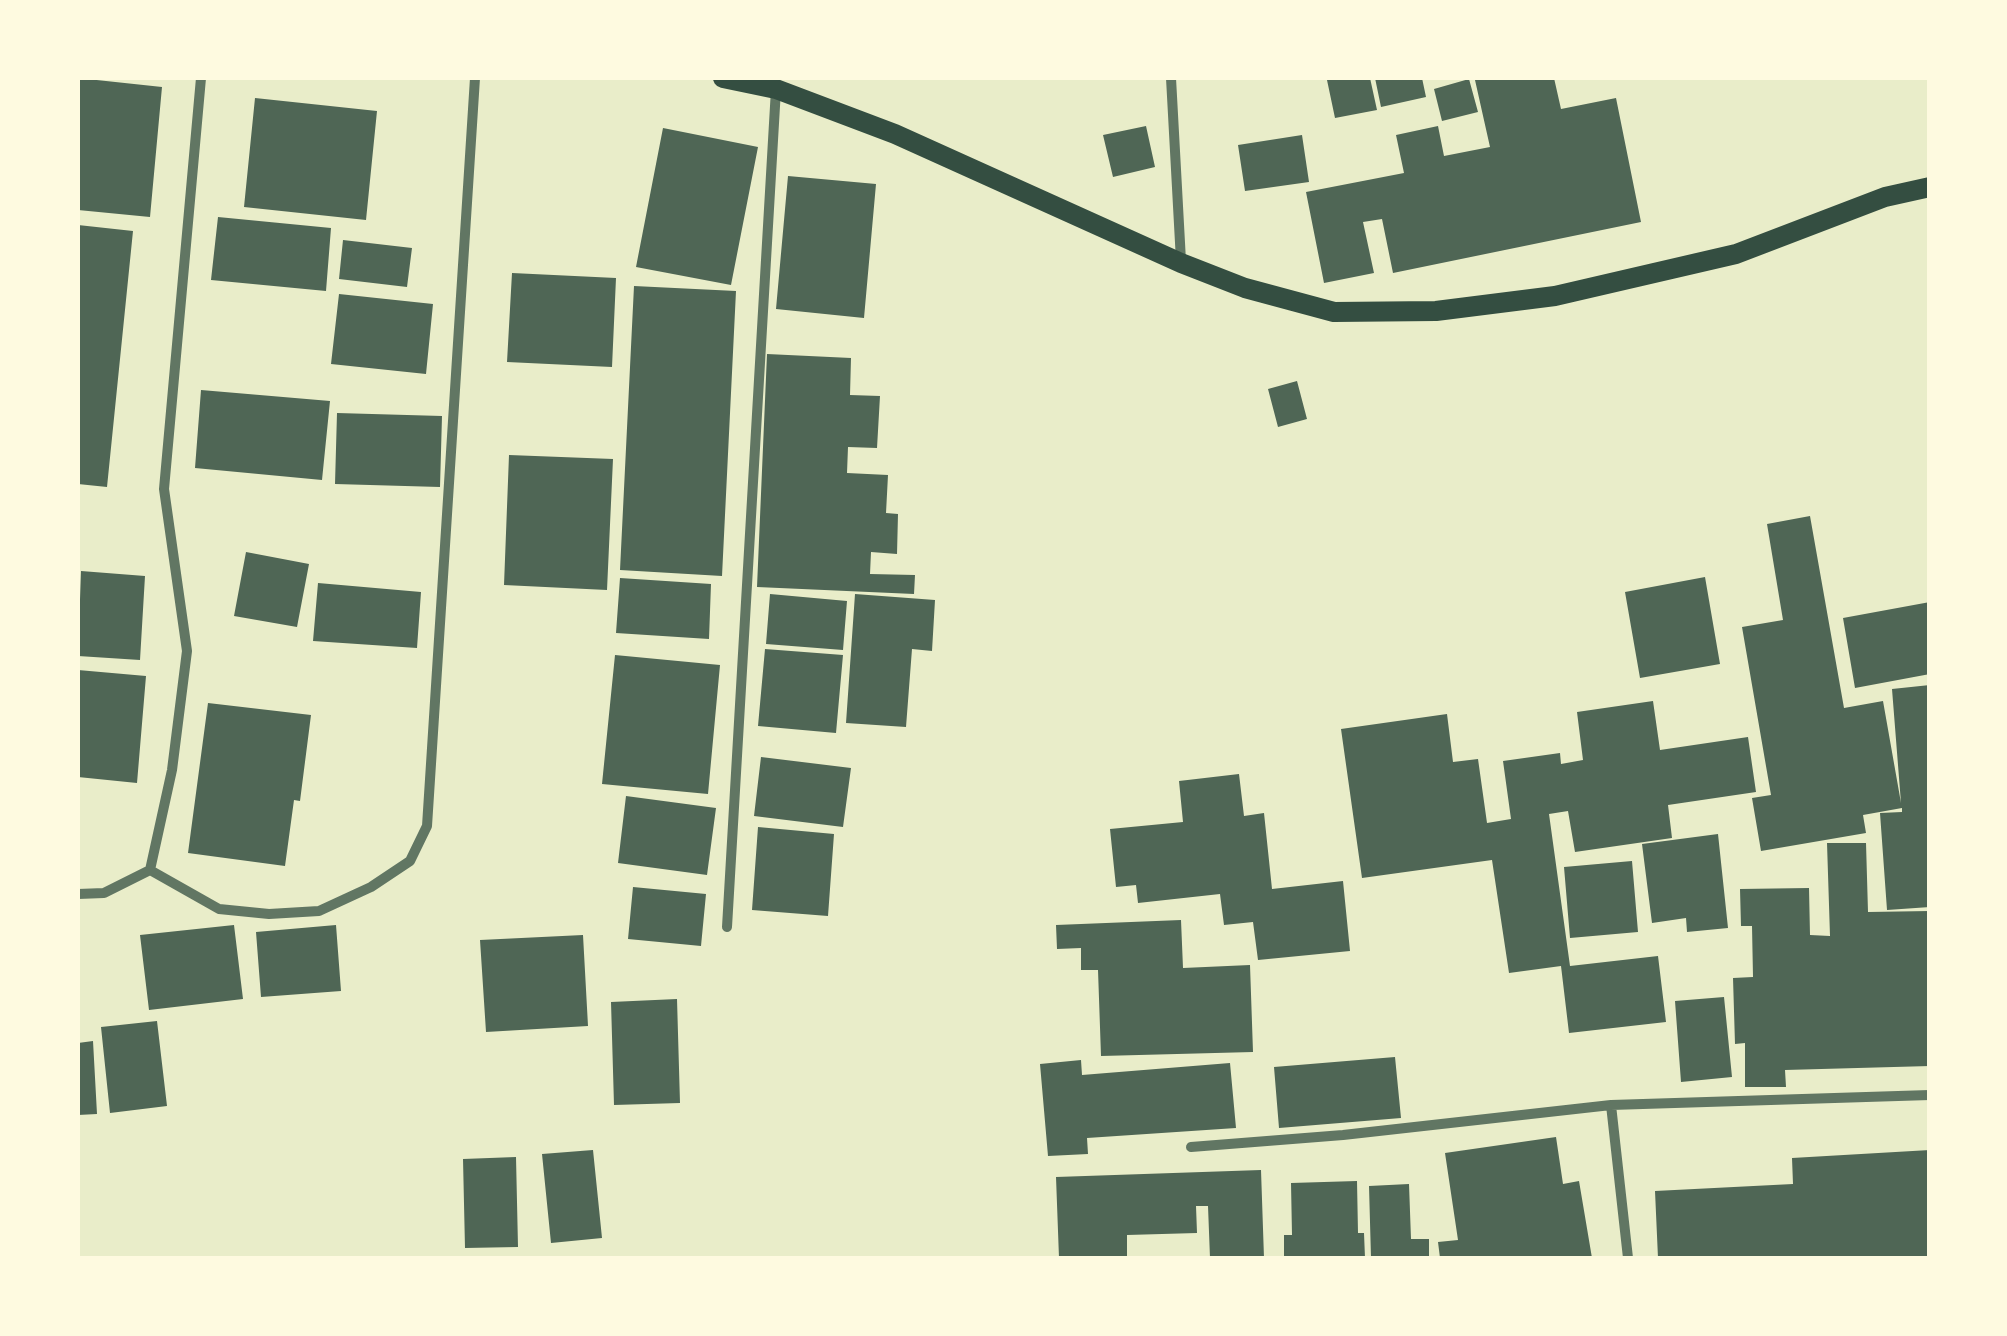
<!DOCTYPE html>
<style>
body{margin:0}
#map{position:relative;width:2007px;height:1336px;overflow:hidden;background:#e9edc9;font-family:"Varela Round",sans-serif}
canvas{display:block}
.frame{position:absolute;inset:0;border:80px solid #fefae0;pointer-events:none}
</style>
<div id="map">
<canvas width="2007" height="1336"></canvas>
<div class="frame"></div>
</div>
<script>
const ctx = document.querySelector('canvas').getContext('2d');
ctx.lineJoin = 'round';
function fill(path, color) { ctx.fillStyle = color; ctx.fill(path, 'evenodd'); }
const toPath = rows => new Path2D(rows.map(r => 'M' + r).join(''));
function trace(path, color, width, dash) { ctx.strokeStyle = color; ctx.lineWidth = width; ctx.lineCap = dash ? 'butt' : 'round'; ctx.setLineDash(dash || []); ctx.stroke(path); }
fill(toPath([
 [78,78,162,87,150,217,78,210],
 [1338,78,1370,78,1377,110,1335,118,1327,80],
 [1375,78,1422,78,1426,97,1381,107],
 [1485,78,1554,78,1561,109,1616,98,1641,222,1393,273,1382,219,1363,222,1374,273,1324,283,1306,192,1404,173,1396,135,1438,126,1444,156,1490,147,1475,80],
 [1469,79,1478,112,1442,121,1434,89],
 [255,98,377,111,366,220,244,207],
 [1146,126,1155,167,1113,177,1103,135],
 [663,128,758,147,731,285,636,267],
 [1302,135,1309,182,1245,191,1238,145],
 [788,176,876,184,864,318,776,309],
 [218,217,331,228,326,291,211,280],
 [78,225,133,231,107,487,78,484],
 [343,240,412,248,407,287,339,279],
 [512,273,616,278,612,367,507,362],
 [634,286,736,291,722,576,620,570],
 [339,294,433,304,426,374,331,364],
 [767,354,851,358,850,395,880,396,877,448,848,447,847,473,888,475,886,513,898,514,897,554,871,552,870,574,915,575,914,594,757,587],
 [1297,381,1307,419,1278,427,1268,389],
 [201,390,330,401,322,480,195,468],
 [337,413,442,416,440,487,335,484],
 [509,455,613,459,607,590,504,585],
 [1810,516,1844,708,1883,701,1901,803,1892,689,1930,685,1930,907,1887,910,1880,813,1902,812,1902,808,1863,815,1866,833,1761,851,1752,798,1771,795,1742,627,1783,620,1767,524],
 [246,552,309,564,297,627,234,616],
 [81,571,145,576,140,660,78,656],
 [1705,577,1720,664,1640,678,1625,592],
 [620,578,711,584,709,639,616,633],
 [318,583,421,592,417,648,313,641],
 [770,594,847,601,843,650,766,644],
 [855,594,935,600,932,651,912,649,906,727,846,723],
 [1930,602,1930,674,1855,688,1843,618],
 [765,649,843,655,836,733,758,726],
 [615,655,720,665,708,794,602,784],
 [78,670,146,676,137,783,78,777],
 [1653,701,1660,750,1748,737,1756,792,1668,805,1672,838,1575,852,1568,811,1549,814,1570,966,1658,956,1666,1022,1569,1033,1561,966,1509,973,1492,860,1362,878,1341,729,1447,714,1453,762,1478,759,1487,823,1511,819,1503,761,1560,753,1561,764,1583,760,1577,712],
 [208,703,311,715,300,801,294,800,285,866,188,853],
 [761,757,851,768,843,827,754,816],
 [1239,774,1244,816,1264,813,1272,889,1343,881,1350,951,1258,960,1253,922,1224,925,1220,894,1138,903,1136,885,1116,887,1110,829,1183,822,1179,781],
 [626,796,716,808,707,875,618,863],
 [758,827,834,834,828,916,752,910],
 [1718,834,1728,928,1687,932,1686,918,1652,923,1642,844],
 [1827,843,1866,843,1868,912,1930,911,1930,1066,1785,1070,1786,1087,1745,1087,1745,1043,1735,1044,1733,978,1753,977,1752,926,1741,926,1740,889,1809,888,1810,935,1830,936],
 [1632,861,1638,932,1570,938,1564,867],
 [633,887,706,894,701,946,628,939],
 [1181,920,1183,968,1250,965,1253,1052,1101,1056,1098,970,1081,970,1081,948,1057,949,1056,925],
 [234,925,243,999,149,1010,140,935],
 [336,925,341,991,261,997,256,932],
 [583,935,588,1026,486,1032,480,940],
 [1724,997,1732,1077,1681,1082,1675,1001],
 [677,999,680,1103,614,1105,611,1002],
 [157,1021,167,1106,110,1113,101,1027],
 [93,1041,97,1114,78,1115,78,1043],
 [1395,1057,1401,1118,1279,1128,1274,1067],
 [1081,1060,1082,1075,1230,1063,1236,1128,1087,1138,1088,1154,1048,1156,1040,1064],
 [1556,1137,1563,1184,1579,1181,1592,1258,1440,1258,1438,1242,1458,1240,1445,1153],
 [593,1150,602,1238,551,1243,542,1154],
 [1930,1150,1930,1258,1658,1258,1655,1191,1793,1184,1792,1158],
 [516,1157,518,1247,465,1248,463,1159],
 [1261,1170,1264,1258,1210,1258,1208,1206,1196,1206,1197,1233,1127,1235,1127,1258,1059,1258,1056,1177],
 [1357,1181,1358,1233,1364,1233,1365,1258,1284,1258,1284,1235,1292,1235,1291,1183],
 [1409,1184,1411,1239,1429,1239,1429,1258,1371,1258,1369,1186]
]), '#4f6655');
trace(toPath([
 [1171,78,1181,261],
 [150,870,219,909,269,914,319,911,371,887,410,861,427,826,475,78],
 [78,894,104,893,150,870,172,770,187,651,164,489,201,78],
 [727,927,776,89],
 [1611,1105,1628,1258],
 [1191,1147,1343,1135,1611,1105,1930,1095]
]), '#617663', 10);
trace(toPath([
 [723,78,776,89,895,134,1181,263,1245,288,1334,312,1436,311,1555,296,1736,254,1885,197,1930,187]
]), '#344e41', 20);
</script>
